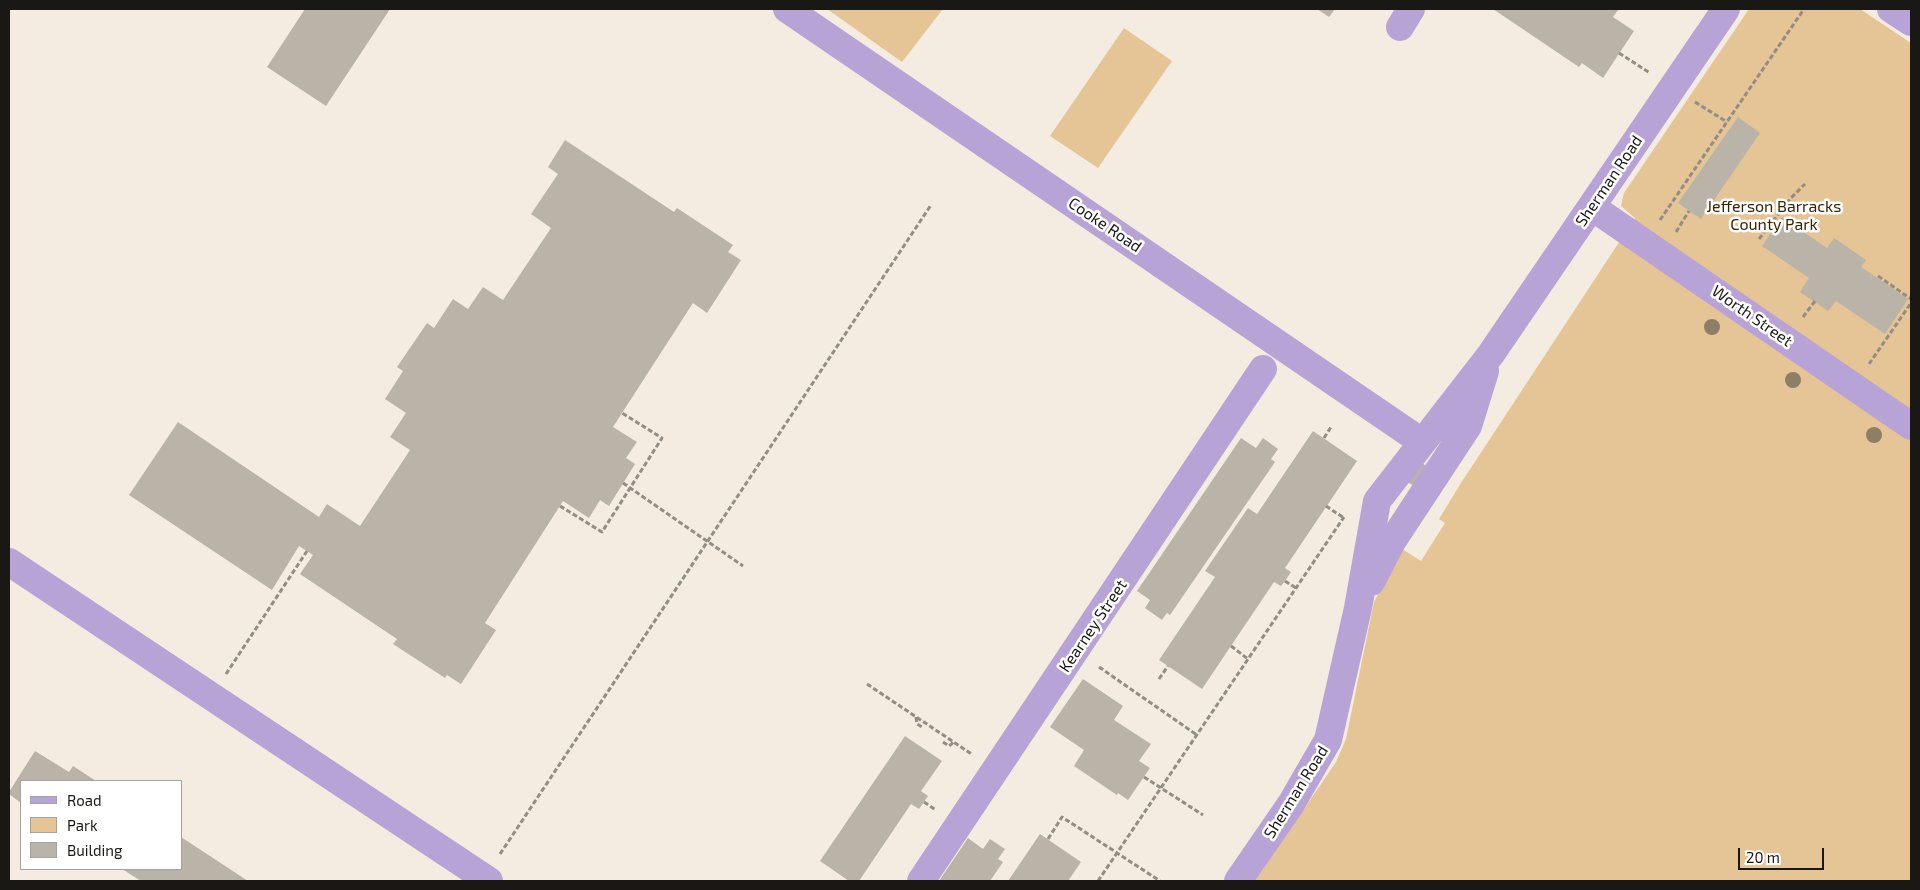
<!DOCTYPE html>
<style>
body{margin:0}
#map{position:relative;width:1920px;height:890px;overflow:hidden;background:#f4ece1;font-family:"Exo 2",sans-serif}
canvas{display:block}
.frame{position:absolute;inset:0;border:10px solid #1a1814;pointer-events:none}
.legend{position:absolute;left:20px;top:780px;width:162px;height:90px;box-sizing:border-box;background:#fff;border:1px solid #a3a3a1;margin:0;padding:6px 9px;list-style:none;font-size:15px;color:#1a1814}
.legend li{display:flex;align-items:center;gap:10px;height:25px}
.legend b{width:25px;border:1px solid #a3a3a1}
.scale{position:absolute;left:1738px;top:848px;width:86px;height:22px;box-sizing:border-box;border:2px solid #1a1814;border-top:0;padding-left:6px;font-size:15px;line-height:18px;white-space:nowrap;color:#1a1814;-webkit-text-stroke:4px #fff;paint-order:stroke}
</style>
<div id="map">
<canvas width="1920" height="890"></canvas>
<div class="frame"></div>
<ul class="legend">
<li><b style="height:6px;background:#b8a3d7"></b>Road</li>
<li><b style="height:14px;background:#e5c495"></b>Park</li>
<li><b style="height:14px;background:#bab3a8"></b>Building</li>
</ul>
<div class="scale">20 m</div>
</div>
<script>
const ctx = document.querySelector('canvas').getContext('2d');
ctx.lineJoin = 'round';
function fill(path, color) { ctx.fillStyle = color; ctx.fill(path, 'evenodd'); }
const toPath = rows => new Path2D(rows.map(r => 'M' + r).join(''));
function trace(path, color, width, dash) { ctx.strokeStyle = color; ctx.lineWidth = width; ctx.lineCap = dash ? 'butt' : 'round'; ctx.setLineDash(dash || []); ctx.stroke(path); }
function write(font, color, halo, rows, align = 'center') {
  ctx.font = font + ' "Exo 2",sans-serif'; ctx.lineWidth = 5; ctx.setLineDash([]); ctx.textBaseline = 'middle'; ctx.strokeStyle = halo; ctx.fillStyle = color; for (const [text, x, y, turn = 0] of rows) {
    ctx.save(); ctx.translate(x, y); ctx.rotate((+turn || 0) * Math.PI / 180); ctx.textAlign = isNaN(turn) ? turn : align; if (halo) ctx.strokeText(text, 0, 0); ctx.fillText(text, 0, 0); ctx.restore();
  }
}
fill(toPath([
 [827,9,943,9,902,62],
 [1749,9,1860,9,1911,43,1911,881,1255,881,1336,762,1346,739,1374,602,1402,549,1421,561,1445,523,1439,519,1461,483,1635,218,1621,206,1624,193],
 [1124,28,1172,61,1098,168,1050,136]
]), '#e5c495');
fill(toPath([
 [305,9,390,9,326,106,267,67],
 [1317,9,1335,9,1329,17],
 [1493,9,1616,9,1618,10,1613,17,1634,31,1603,78,1582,63,1579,67],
 [1738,117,1760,133,1701,219,1678,203],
 [565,140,674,212,677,208,733,245,728,252,741,260,707,313,693,303,613,427,637,442,626,458,635,464,609,506,600,500,589,518,563,501,485,623,496,630,461,684,447,675,445,678,393,644,397,639,300,574,313,555,299,546,272,590,129,495,178,422,319,517,327,504,360,526,410,450,390,437,406,413,385,399,403,371,397,367,427,323,434,328,453,299,468,309,483,287,503,300,551,228,531,214,558,174,548,167],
 [1782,217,1827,248,1834,238,1866,260,1861,267,1908,299,1885,334,1836,301,1828,311,1800,292,1809,278,1762,246],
 [1313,431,1357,461,1285,568,1291,572,1285,581,1281,586,1274,582,1202,689,1159,660,1215,577,1205,571,1248,508,1257,514],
 [1241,438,1256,448,1263,438,1278,449,1271,459,1275,462,1170,615,1167,613,1162,620,1145,608,1150,600,1137,591],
 [1418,460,1432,470,1419,489,1404,480],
 [1083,679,1123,706,1114,720,1151,744,1139,761,1150,768,1128,800,1118,793,1117,795,1074,766,1084,750,1050,727],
 [905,736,942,761,921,791,928,796,919,809,911,804,859,881,849,881,820,861],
 [35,751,69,772,73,766,96,781,21,781,21,803,9,794,9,792],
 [1040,834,1081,862,1068,881,1008,881],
 [181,837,248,881,141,881,122,869,181,869],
 [968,838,983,849,990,839,1005,849,998,859,1003,862,990,881,939,881]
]), '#bab3a8');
trace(toPath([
 [1619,53,1650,73],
 [1695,102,1727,122],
 [1660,220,1804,9],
 [1676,232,1689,211],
 [1759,239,1791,198,1805,184],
 [1878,276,1911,299],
 [1803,317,1815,301],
 [1869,364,1911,303],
 [1324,438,1331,427],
 [623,483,743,566],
 [560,506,602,532,662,438,622,413],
 [1326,506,1344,518],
 [1285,581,1296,588],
 [1231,646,1248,659],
 [1099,667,1197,735],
 [226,674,307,551],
 [1159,679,1168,666],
 [867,684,973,755],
 [916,717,917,724,922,727],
 [943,742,949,746,954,742],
 [1144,777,1203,815],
 [924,802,936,810],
 [1048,839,1062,817,1160,881],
 [500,854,931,205],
 [1098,881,1344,517]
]), '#928d85', 3, [5, 2.5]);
trace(toPath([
 [787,9,1422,442],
 [1891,9,1911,22],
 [1400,27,1411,9],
 [1592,207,1911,426],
 [9,562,489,881],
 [1371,582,1391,543,1468,426,1485,371],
 [921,881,1263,369],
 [1238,881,1291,804,1328,740,1358,608,1377,501,1491,354,1726,9]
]), '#b8a3d7', 28);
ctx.fillStyle = '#8d7f67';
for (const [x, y] of [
 [1712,327],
 [1793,380],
 [1874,435]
]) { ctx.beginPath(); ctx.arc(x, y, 8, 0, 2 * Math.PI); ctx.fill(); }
write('16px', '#1a1814', '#fff', [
 ["Sherman Road",1609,181,-56],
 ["Cooke Road",1105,225,34],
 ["Worth Street",1752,316,35],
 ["Kearney Street",1093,626,-56],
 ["Sherman Road",1296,792,-58]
]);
write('16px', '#392503', '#fff', [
 ["Jefferson Barracks",1774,207],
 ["County Park",1774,225]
]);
</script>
